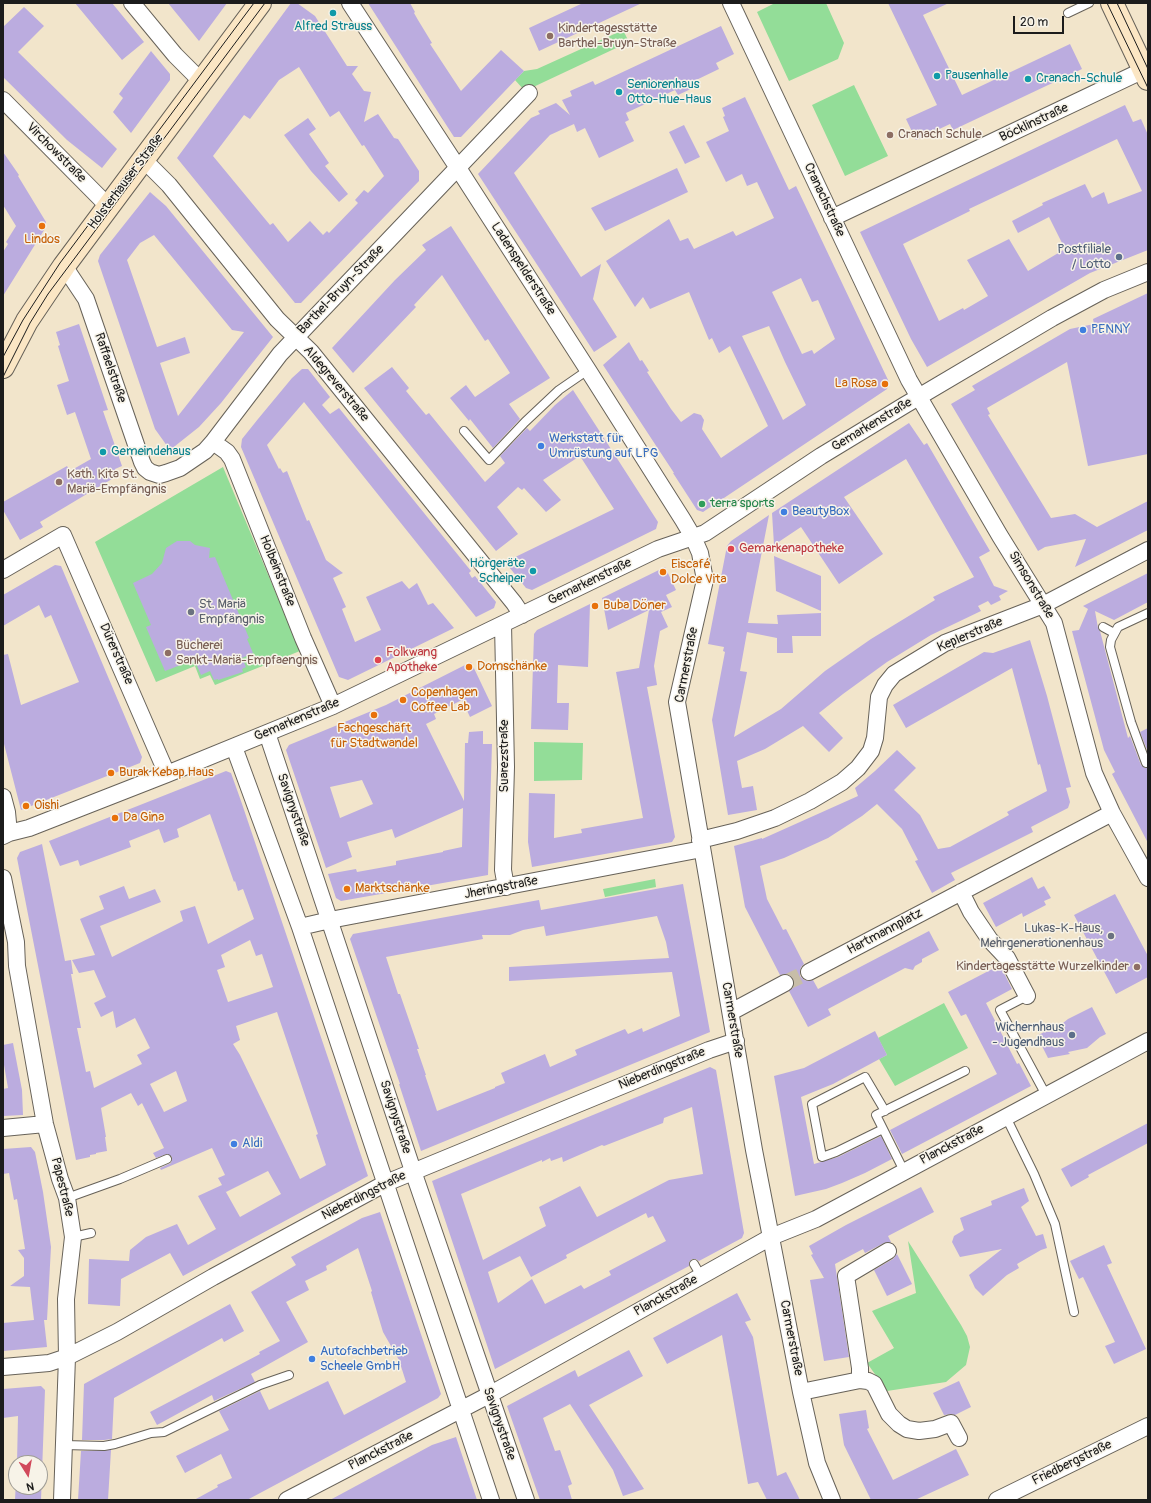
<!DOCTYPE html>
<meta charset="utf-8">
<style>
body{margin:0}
#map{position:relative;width:1151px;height:1503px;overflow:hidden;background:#f2e5cb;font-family:Pangolin,sans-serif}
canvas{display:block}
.frame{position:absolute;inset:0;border:4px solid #1c1c1c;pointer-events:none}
.north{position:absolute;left:8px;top:1455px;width:40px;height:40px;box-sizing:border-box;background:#f7f3e8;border:1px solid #9f9d96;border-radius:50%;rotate:169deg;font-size:11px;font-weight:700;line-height:16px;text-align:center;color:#1c1c1c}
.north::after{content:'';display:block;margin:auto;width:14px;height:18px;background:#d1495b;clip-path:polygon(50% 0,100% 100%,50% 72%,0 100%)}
.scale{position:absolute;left:1013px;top:16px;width:51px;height:18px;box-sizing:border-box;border:2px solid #1c1c1c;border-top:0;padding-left:5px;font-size:12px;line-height:14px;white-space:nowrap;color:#1c1c1c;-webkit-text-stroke:3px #f7f3e8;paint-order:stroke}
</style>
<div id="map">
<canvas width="1151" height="1503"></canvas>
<div class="frame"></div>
<div class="north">N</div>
<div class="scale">20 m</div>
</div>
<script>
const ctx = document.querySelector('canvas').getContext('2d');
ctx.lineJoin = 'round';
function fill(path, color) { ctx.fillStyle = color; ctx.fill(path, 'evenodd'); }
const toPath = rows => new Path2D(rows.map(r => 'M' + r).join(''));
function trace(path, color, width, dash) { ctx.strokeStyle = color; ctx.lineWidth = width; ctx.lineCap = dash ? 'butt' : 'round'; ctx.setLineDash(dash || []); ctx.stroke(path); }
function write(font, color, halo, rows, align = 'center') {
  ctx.font = font + ' Pangolin,sans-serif'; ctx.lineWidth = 3; ctx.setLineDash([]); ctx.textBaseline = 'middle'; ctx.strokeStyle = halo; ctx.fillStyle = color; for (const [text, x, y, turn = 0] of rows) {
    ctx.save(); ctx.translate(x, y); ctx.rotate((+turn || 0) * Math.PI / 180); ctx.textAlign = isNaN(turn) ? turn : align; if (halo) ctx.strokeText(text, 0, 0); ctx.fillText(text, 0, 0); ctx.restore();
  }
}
fill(toPath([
 [775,3,826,3,844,43,838,59,789,81,757,12],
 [623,30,629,42,529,89,524,90,515,80,524,71,537,69],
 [854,85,888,156,845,176,812,105],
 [223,467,300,651,215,685,210,675,200,679,195,666,156,682,95,542],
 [534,742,583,743,582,780,534,781],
 [655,879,656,887,605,897,603,889],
 [944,1003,968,1048,895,1086,879,1059,887,1055,878,1038],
 [908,1241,961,1325,967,1336,970,1347,966,1365,946,1382,887,1391,867,1363,894,1348,872,1311,916,1293]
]), '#93dd98');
fill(toPath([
 [75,3,112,3,144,42,122,60],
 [168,3,227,3,199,41],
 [291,3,297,3,315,16,347,66,358,66,352,74,364,91,371,92,364,122,378,114,394,138,398,139,419,171,419,181,301,303,295,303,177,158],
 [299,67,330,117,339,111,362,146,364,145,384,176,368,193,364,190,355,200,358,203,329,233,327,231,323,235,310,221,288,242,273,223,270,225,213,156,244,115,250,119,279,80],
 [368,3,410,3,415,12,414,13,418,20,432,43,430,44,461,91,501,50,524,71,461,137,454,137],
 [583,3,642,3,539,51,529,28],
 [888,3,949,3,923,15,962,95,1070,44,1082,69,953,130,950,124,916,140,906,119,937,105],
 [24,7,44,26,18,52,117,149,102,168,67,140,3,77,3,27],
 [721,26,734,54,716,63,719,69,692,82,695,87,678,95,675,90,626,113,629,120,625,122,634,141,599,158,585,128,577,132,574,124,550,135,514,173,581,277,601,264,593,299,617,337,594,352,478,174,531,118,540,114,538,111,556,103,570,115,562,100,572,96,570,91,593,81,595,85],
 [151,51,170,74,170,80,131,133,113,112,123,98,119,94],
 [745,97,789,190,796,186,889,382,887,389,703,512,697,510,673,473,674,473,603,365,629,342,640,361,642,360,649,371,647,372,671,409,681,422,694,413,701,415,704,420,702,429,721,458,768,426,730,346,719,353,712,338,709,340,689,292,650,309,643,297,635,307,606,261,669,219,680,241,688,238,694,249,733,231,736,236,774,218,757,182,747,186,742,174,726,182,706,142,729,131,723,117,725,116,722,108],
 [801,278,812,302,818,300,835,339,814,354,812,350,802,354,772,292],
 [769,326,785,362,806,405,783,420,742,336],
 [1125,105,1133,122,1141,119,1148,135,1148,250,1090,273,927,367,911,339,860,232],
 [1117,139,1142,191,1108,204,1104,192,1092,198,1085,184,1042,203,1043,205,1012,221,1018,233,1049,217,1065,249,1028,271,1009,239,967,260,988,296,964,310,963,308,939,321,903,244,970,211,969,209],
 [308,118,316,129,309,134,329,163,325,166,348,194,339,202,311,171,284,135],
 [684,125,700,157,685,164,669,132],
 [3,152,19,175,18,176,46,222,46,227,3,296,3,252,8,244,6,242,16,226,3,205],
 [677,168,688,192,605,231,591,208],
 [150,192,166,206,273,337,221,403,199,427,170,450,155,429,98,261,100,255],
 [154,235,232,330,244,332,178,416,160,363,190,353,185,337,157,347,127,260,140,243],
 [451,226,550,378,509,404,520,419,493,448,470,419,469,421,450,398,466,385,475,397,510,373,488,339,485,341,442,275,414,305,416,307,353,373,332,348,395,280,426,250,422,245],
 [1148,293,1148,454,1088,466,1067,362,987,408,990,414,988,415,1051,518,1075,514,1097,527,1148,501,1148,530,1075,567,1086,539,1045,547,1038,551,951,404,975,390,972,386,1070,329,1094,324,1093,319],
 [79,324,108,410,103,411,122,466,115,469,117,476,40,522,43,527,20,540,3,510,3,502,67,466,70,471,91,459,75,412,67,415,57,385,69,381,58,346,60,345,56,332],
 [392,367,409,388,406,391,426,415,429,413,485,482,505,463,500,456,527,428,530,431,555,405,573,390,658,522,656,529,532,590,526,588,505,562,614,509,580,456,543,480,561,500,546,512,524,488,522,490,518,487,497,507,518,534,496,551,364,388],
 [302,369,308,369,330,397,322,405,330,414,339,408,471,571,469,573,472,578,475,576,496,602,494,608,476,617,304,402,267,445,279,469,280,468,283,473,287,471,307,521,309,520,326,560,343,573,333,578,346,607,342,609,355,642,381,630,366,597,402,581,409,589,417,583,428,605,433,603,454,628,348,680,339,677,241,447,242,439,258,419,292,378],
 [909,423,924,445,927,443,990,551,979,557,994,586,1008,591,999,596,1001,600,991,605,988,601,978,606,981,611,931,635,887,662,843,694,819,713,843,738,829,752,803,726,765,749,737,761,742,788,753,786,757,810,728,815,712,720,725,652,723,651,724,647,708,644,727,546,731,541,769,515,748,623,778,624,777,615,821,613,821,636,792,636,793,653,777,653,777,638,747,632,740,671,747,672,734,737,781,709,825,671,871,639,935,600,933,597,974,577,906,459,844,497,883,554,839,584,801,527,774,545,772,513],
 [177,541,190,541,195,545,210,548,209,558,215,557,249,638,247,639,253,653,242,658,246,667,242,669,243,672,218,680,218,679,214,680,210,671,201,675,195,661,192,662,191,661,165,671,146,627,151,625,133,583,152,574,162,563,166,548],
 [774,556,821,576,821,611,776,591],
 [55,565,61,566,142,757,140,763,21,810,3,740,3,655,8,654,21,705,79,682,51,615,45,618,39,605,3,626,3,595],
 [665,567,676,590,666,595,672,607,661,612,668,627,660,631,654,666,657,685,647,687,675,837,672,842,532,867,528,842,529,793,555,794,554,838,582,833,581,829,643,818,616,672,639,668,649,610,608,630,602,598],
 [1148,573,1148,602,1114,620,1095,611,1098,628,1100,631,1128,738,1130,736,1141,765,1145,768,1148,768,1148,843,1112,774,1115,772,1104,750,1072,631,1079,630,1088,609,1083,606],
 [590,604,588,667,558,665,557,703,569,703,568,730,531,729,534,634,537,630],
 [1030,640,1047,696,1071,787,1066,788,1070,802,1068,808,1031,827,1033,832,951,873,955,880,932,893,915,861,918,860,902,829,877,804,862,816,828,838,784,858,760,866,767,899,783,930,786,929,804,964,801,967,800,971,800,976,804,980,809,981,813,980,818,989,929,931,939,950,922,959,922,962,915,966,913,970,905,968,828,1009,831,1015,808,1027,789,991,793,988,794,983,794,979,790,975,785,974,780,975,745,907,734,846,762,838,762,839,858,796,855,788,875,771,897,750,916,768,894,790,920,815,938,849,950,847,1009,815,1007,812,1047,791,1040,764,1038,765,1012,668,906,728,893,705,984,652,993,653],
 [471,662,492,706,470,717,462,700,434,714,436,719,426,724,464,801,465,743,468,743,469,732,483,731,483,744,492,744,488,875,341,901,336,898,328,874,356,869,357,872,396,865,396,861,443,852,443,851,462,847,463,808,395,838,392,829,347,842,352,857,326,868,286,750,289,745,386,705],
 [362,780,373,804,340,818,330,787],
 [1148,728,1148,752,1140,732],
 [226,771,231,773,241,801,368,1176,183,1276,170,1253,121,1279,120,1306,88,1304,89,1259,129,1261,130,1250,146,1237,177,1224,188,1245,216,1229,198,1196,222,1185,240,1217,281,1194,268,1171,226,1192,218,1178,225,1175,212,1148,161,1170,160,1168,171,1163,172,1157,167,1154,156,1158,153,1153,164,1148,142,1103,138,1106,131,1093,101,1108,106,1137,105,1137,107,1151,96,1153,96,1154,90,1155,90,1157,76,1160,17,858,20,852,42,844,65,961,71,960,73,974,71,974,81,1028,77,1028,86,1072,90,1071,94,1088,142,1064,137,1055,150,1048,135,1018,116,1028,113,1011,101,1017,94,1003,106,997,94,970,79,973,72,960,95,955,80,919,104,909,99,896,124,886,129,899,155,889,161,902,100,926,112,957,183,921,180,911,195,906,208,944,254,919,243,889,238,891,235,881,234,882,210,814,177,829,179,837,164,843,159,829,129,841,131,847,80,866,78,860,60,866,49,841],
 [250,940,256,956,262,954,273,987,228,1002,217,970,225,967,221,955],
 [277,1012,318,1134,316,1135,326,1165,300,1179,240,1055,233,1044,240,1040,236,1026],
 [176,1071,187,1101,164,1112,150,1084],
 [1032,877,1038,889,1044,886,1051,898,1044,901,1046,905,1023,917,1022,913,996,927,983,903],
 [683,884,710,1032,421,1151,399,1084,400,1084,350,939,353,934,539,900,541,910],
 [657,916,666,942,669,958,509,967,509,981,672,972,680,1016,643,1032,642,1028,628,1034,625,1029,575,1050,577,1055,550,1067,545,1054,501,1073,505,1083,495,1087,495,1088,437,1111,425,1075,426,1075,417,1049,419,1049,400,994,398,994,386,957,483,939,482,935,510,935,523,930,544,926,546,936],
 [1115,894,1148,956,1148,977,1116,994,1074,915],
 [1000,965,1012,989,986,1003,1017,1064,1019,1063,1031,1086,902,1154,890,1130,997,1074,966,1014,961,1016,948,992],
 [1092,1007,1106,1034,1100,1037,1087,1048,1068,1052,1070,1054,1048,1058,1037,1036,1044,1032,1053,1031,1068,1019],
 [875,1031,887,1055,833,1084,801,1097,814,1164,838,1157,881,1136,892,1159,865,1173,842,1183,826,1189,795,1196,774,1076,804,1068],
 [13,1043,22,1090,23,1115,3,1116,3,1089,8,1088,3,1059,3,1045],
 [710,1067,716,1070,744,1233,742,1238,699,1261,696,1259,692,1259,689,1262,689,1266,495,1369,432,1181],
 [692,1107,703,1174,669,1180,597,1217,580,1186,539,1207,546,1226,483,1260,461,1194,542,1160,542,1162,550,1158,551,1161,562,1157,563,1162,602,1145,604,1146,663,1123,664,1118],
 [646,1213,648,1218,653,1216,666,1241,609,1271,611,1275,584,1289,581,1285,545,1304,532,1279,498,1303,488,1272,520,1256,531,1277,567,1258,566,1255],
 [1148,1123,1148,1143,1088,1175,1089,1177,1071,1187,1061,1169],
 [31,1147,35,1152,43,1192,51,1247,47,1320,44,1320,47,1347,3,1351,3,1323,34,1320,30,1287,10,1286,24,1276,24,1258,18,1250,25,1249,17,1199,14,1200,9,1173,3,1174,3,1149],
 [921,1187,934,1212,888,1236,891,1242,884,1243,865,1253,863,1249,835,1264,849,1357,824,1361,810,1280,824,1278,811,1255,813,1254,809,1246,846,1225],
 [1024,1188,1029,1201,1021,1207,1036,1236,1043,1234,1047,1248,1041,1250,1017,1264,1019,1268,1007,1275,983,1296,975,1288,969,1275,1002,1249,960,1257,952,1242,954,1236,964,1230,960,1218,992,1205,991,1201],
 [380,1212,441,1394,438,1398,247,1500,194,1500,218,1487,217,1485,232,1478,221,1454,185,1473,176,1456,229,1430,219,1411,260,1391,269,1410,328,1381,344,1415,406,1382,399,1360,383,1332,371,1292,372,1291,358,1248,326,1266,327,1270,305,1281,309,1290,286,1302,308,1342,251,1374,255,1382,214,1401,212,1395,157,1425,150,1412,260,1354,259,1352,280,1341,251,1292,296,1265,291,1257,362,1218],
 [1104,1245,1112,1263,1107,1265,1146,1349,1114,1364,1105,1346,1115,1342,1083,1277,1079,1279,1070,1261],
 [897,1254,912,1284,887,1296,874,1270,893,1259],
 [737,1293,751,1320,745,1322,753,1337,777,1476,786,1472,800,1500,767,1500,758,1482,748,1484,722,1335,667,1364,653,1338],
 [230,1304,244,1331,224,1342,222,1338,114,1398,112,1439,104,1440,82,1440,84,1384],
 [629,1350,643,1376,589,1405,644,1489,623,1496,613,1470,570,1404,543,1418,555,1451,560,1450,572,1484,568,1486,572,1500,540,1500,507,1406,575,1370,578,1377],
 [959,1381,971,1407,955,1415,952,1414,944,1415,933,1393],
 [41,1386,45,1390,41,1500,15,1500,16,1480,16,1487,40,1487,40,1463,17,1463,18,1416,3,1418,3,1389],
 [866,1410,869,1428,867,1429,893,1480,956,1449,969,1475,915,1500,871,1500,844,1445,839,1414],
 [456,1437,477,1500,330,1500,432,1445],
 [111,1450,108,1500,78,1500,81,1451]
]), '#bbacdf');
trace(toPath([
 [785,983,809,972]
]), '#c7bda8', 16, [16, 8]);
const lane = toPath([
 [1068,13,1089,3],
 [464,431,489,460,525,422,559,390,588,370],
 [1103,627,1114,633],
 [1146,763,1131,722,1110,647,1111,640,1118,627,1148,613],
 [1027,996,1000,1010,1046,1095],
 [1006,1117,1034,1174,1055,1224,1074,1312],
 [883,1129,836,1152,822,1157,812,1104,865,1077,885,1111],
 [904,1171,876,1115,965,1071],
 [67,1198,120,1179,167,1159],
 [73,1237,91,1233],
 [694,1264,701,1276],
 [64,1445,104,1446,115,1444,151,1433,164,1432,260,1385,289,1375]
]);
const street = toPath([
 [132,3,175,55,201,81],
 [350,3,458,168,588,370,683,520,693,537,700,553,705,580,677,702,754,1150,801,1392,817,1463,832,1500],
 [731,3,909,380,1000,536,1054,623,1094,773,1112,813,1148,878],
 [3,100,108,206],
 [143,159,169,185,277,319,311,352,514,603,522,615],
 [832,218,1148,68],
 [64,266,86,299,142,462,145,468,150,472,159,475,166,473,180,468,205,451,213,442,280,354,529,93],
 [213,442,227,452,232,459,303,638,333,706],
 [3,570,63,535,167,774],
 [503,624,506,767,503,870,506,887],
 [267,733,413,1171,526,1500],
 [234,747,300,927,491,1500],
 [3,797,7,812,9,833],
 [3,836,9,833,29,828,167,774,333,706,658,549,705,533,821,456,905,405,1052,318,1104,290,1148,272],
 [700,840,737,831,775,818,810,801,842,782,858,768,871,751,875,738,879,697,885,685,894,674,945,643,1043,605,1148,550],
 [3,878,16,942,17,966,45,1124,60,1179,67,1198,73,1237,66,1299,67,1357,62,1500],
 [961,892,971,912,990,940,1007,958,1027,996],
 [300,927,330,920,702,849],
 [809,972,1112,813],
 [731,1012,785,983],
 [3,1128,45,1124],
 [3,1367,49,1363,67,1357,117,1332,213,1277,386,1183,709,1050,736,1041],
 [860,1380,860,1368,846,1276,888,1251],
 [801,1392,860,1380,868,1381,874,1384,889,1414,899,1424,907,1429,919,1431,935,1429,951,1423,959,1438],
 [287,1500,489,1395,771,1237,816,1219,1148,1041],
 [997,1500,1148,1426]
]);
const secondary = toPath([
 [1112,3,1148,79],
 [3,367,27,321,64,266,260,3]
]);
trace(lane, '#676259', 10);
trace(street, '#676259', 18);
trace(secondary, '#676259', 24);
trace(lane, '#fff', 8);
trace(street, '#fff', 16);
trace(secondary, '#fbe6c4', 22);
trace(toPath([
 [1107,3,1148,88],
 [1117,3,1148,69],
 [3,357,23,320,60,263,254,3],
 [3,377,30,323,48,294,265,3]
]), '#1c1c1c', 1);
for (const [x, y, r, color] of [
 [333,13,4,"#0f9aa8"],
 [550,36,4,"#8d6e63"],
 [937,76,4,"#0f9aa8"],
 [1028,79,4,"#0f9aa8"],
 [619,92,4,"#0f9aa8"],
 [890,135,4,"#8d6e63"],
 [42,226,4,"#e8710a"],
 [1119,257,4,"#5c6f8a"],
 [1083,330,4,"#3f7fe0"],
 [885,384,4,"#e8710a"],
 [541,446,4,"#3f7fe0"],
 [103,452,4,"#0f9aa8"],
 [59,482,4,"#8d6e63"],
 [702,504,4,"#2e9e5b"],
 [784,512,4,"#3f7fe0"],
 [731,549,4,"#e0444e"],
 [533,571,4,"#0f9aa8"],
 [663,572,4,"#e8710a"],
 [595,606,4,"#e8710a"],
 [191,612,4,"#6b7280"],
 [168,653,4,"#8d6e63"],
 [378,660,4,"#e0444e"],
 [469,667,4,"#e8710a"],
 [403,700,4,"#e8710a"],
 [374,715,4,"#e8710a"],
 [111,773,4,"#e8710a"],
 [26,806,4,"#e8710a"],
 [115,818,4,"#e8710a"],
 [347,889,4,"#e8710a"],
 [1111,936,4,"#6b7280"],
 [1137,967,4,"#8d6e63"],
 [1072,1035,4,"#5c6f8a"],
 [234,1144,4,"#3f7fe0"],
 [312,1359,4,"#3f7fe0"]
]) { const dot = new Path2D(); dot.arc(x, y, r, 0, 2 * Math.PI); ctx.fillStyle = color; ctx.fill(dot); trace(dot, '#f7f3e8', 1.5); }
write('13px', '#0d838f', '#f7f3e8', [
 ["Alfred Strauss",333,27,"center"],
 ["Pausenhalle",945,76],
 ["Cranach-Schule",1036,79],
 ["Seniorenhaus",627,85],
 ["Otto-Hue-Haus",627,100],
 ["Gemeindehaus",111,452],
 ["Hörgeräte",525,564,"right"],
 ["Scheiper",525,579,"right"]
], 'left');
write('13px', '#785e54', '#f7f3e8', [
 ["Kindertagesstätte",558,29],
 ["Barthel-Bruyn-Straße",558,44],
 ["Cranach Schule",898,135],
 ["Kath. Kita St.",67,475],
 ["Mariä-Empfängnis",67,490],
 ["Bücherei",176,646],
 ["Sankt-Mariä-Empfaengnis",176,661],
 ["Kindertagesstätte Wurzelkinder",1129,967,"right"]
], 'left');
write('13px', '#1c1c1c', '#f7f3e8', [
 ["Böcklinstraße",1034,123,-25],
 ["Virchowstraße",56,153,45],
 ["Holsterhauser Straße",126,182,-53],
 ["Cranachstraße",824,200,65],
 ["Ladenspelderstraße",523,269,57],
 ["Barthel-Bruyn-Straße",341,290,-46],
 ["Raffaelstraße",110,368,71],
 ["Aldegreverstraße",336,384,50],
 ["Gemarkenstraße",872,425,-31],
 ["Holbeinstraße",277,571,68],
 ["Gemarkenstraße",590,582,-26],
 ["Simsonstraße",1031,585,59],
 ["Keplerstraße",970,635,-23],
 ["Dürerstraße",116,654,66],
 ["Carmerstraße",687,665,-79],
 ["Gemarkenstraße",297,720,-23],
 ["Suarezstraße",505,756,-90],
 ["Savignystraße",293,810,71],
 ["Jheringstraße",501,888,-11],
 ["Hartmannplatz",885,932,-28],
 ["Carmerstraße",732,1020,80],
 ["Nieberdingstraße",662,1069,-22],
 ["Savignystraße",395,1117,72],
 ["Planckstraße",952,1145,-28],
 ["Papestraße",62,1187,76],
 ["Nieberdingstraße",364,1196,-27],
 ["Planckstraße",666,1296,-29],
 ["Carmerstraße",791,1338,79],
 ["Savignystraße",499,1424,71],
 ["Planckstraße",381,1451,-27],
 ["Friedbergstraße",1072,1463,-26]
]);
write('13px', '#c56008', '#f7f3e8', [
 ["Lindos",42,240,"center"],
 ["La Rosa",877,384,"right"],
 ["Eiscafé",671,565],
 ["Dolce Vita",671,580],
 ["Buba Döner",603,606],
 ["Domschänke",477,667],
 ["Copenhagen",411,693],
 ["Coffee Lab",411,708],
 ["Fachgeschäft",374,729,"center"],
 ["für Stadtwandel",374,744,"center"],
 ["Burak Kebap Haus",119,773],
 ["Oishi",34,806],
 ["Da Gina",123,818],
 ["Marktschänke",355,889]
], 'left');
write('13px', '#4e5e75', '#f7f3e8', [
 ["Postfiliale",1111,250],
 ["/ Lotto",1111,265],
 ["Wichernhaus",1064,1028],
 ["- Jugendhaus",1064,1043]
], 'right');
write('13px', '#366cbe', '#f7f3e8', [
 ["PENNY",1091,330],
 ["Werkstatt für",549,439],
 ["Umrüstung auf LPG",549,454],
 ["BeautyBox",792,512],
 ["Aldi",242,1144],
 ["Autofachbetrieb",320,1352],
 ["Scheele GmbH",320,1367]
], 'left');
write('13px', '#27864d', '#f7f3e8', [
 ["terra sports",710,504]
], 'left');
write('13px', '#be3a42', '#f7f3e8', [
 ["Gemarkenapotheke",739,549],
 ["Folkwang",386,653],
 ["Apotheke",386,668]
], 'left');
write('13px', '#5b616d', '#f7f3e8', [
 ["St. Mariä",199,605],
 ["Empfängnis",199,620],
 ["Lukas-K-Haus,",1103,929,"right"],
 ["Mehrgenerationenhaus",1103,944,"right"]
], 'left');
</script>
